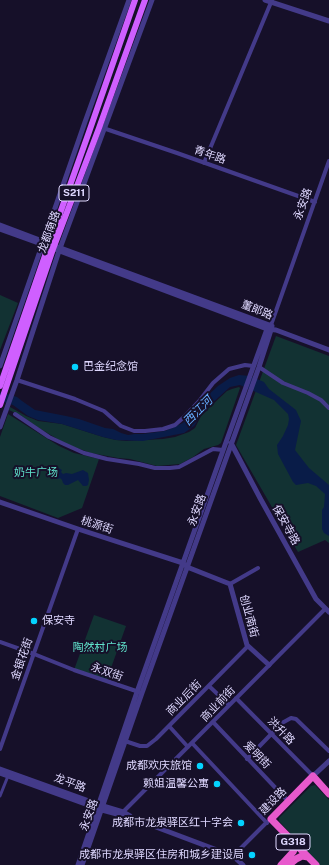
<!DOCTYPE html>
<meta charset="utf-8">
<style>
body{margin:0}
canvas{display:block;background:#161029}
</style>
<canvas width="329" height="865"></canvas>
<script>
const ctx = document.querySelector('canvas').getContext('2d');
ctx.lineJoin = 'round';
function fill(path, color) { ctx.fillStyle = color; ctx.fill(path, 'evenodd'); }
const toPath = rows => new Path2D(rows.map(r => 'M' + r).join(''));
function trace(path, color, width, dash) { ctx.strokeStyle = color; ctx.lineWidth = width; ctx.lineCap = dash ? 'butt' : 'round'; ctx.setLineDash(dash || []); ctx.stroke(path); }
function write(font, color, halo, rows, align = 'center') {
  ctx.font = font + ' "Public Sans","Noto Sans SC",sans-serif'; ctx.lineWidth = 4; ctx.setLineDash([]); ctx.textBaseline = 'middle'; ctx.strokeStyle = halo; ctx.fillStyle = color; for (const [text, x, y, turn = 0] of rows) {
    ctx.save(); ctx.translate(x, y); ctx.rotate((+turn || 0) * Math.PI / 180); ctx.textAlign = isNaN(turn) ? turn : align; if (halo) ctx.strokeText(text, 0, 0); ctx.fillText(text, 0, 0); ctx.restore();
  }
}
fill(toPath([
 [0,295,18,303,0,350],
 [276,336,329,356,329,543,325,540,298,552,236,445],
 [239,387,240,388,221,443,218,445,204,449,193,457,180,464,168,465,157,466,130,459,118,458,91,453,68,445,37,427,20,415,9,410,10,407,26,416,38,421,62,424,103,437,116,440,127,441,163,439,175,437,189,432,195,428,201,416,209,408,227,391,232,389],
 [8,414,59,446,74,453,99,459,82,508,58,518,0,496,0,437],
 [94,615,126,626,106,682,74,670],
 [315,785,329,800,329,865,320,865,279,821,279,818,311,786]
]), '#123233');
fill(toPath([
 [239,375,250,376,264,382,269,389,296,410,301,421,295,450,309,468,329,485,329,505,327,510,329,536,324,533,322,529,322,510,324,507,325,494,316,486,308,483,296,485,293,482,278,454,277,445,283,436,288,425,289,419,288,414,274,400,240,385,230,387,210,405,202,414,194,426,184,433,143,441,116,440,103,437,62,424,38,420,28,416,13,405,0,401,0,392,17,397,22,401,35,410,66,416,79,419,105,428,113,429,121,433,128,435,135,434,143,434,165,431,183,423,204,399,218,386,230,378],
 [55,466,62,470,61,472,63,474,66,473,72,474,83,470,88,473,89,480,88,485,86,486,83,486,78,480,68,485,65,485,63,483,62,480,60,478,58,479,51,479,49,474,51,470]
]), '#091c48');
trace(toPath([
 [329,507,327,514,328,518,327,528,329,531]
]), '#091c48', 6);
trace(toPath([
 [0,796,8,776]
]), '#433a89', 3);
trace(toPath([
 [103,128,177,153,315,202],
 [204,163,272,0],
 [271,325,329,161],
 [259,367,283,383,308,393,321,400,329,408],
 [17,380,75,399,104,411,121,426,134,431,145,431,163,429,175,425,184,417,200,400,213,383,229,369,245,365,253,366],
 [15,414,49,437,64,444,84,453,107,459,139,464,155,468,170,468,179,467,213,449,223,450],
 [230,584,258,568],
 [0,642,34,654,74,670,139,692],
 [209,686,229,705],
 [236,698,313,776],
 [213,722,288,801],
 [169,726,188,747],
 [125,741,140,746,147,746,156,739,248,646],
 [192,743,267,823],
 [0,749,78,529],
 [247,759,282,723,291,718,296,719,329,751],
 [123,812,325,609],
 [233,856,267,822]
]), '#433a89', 4);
trace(toPath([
 [265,0,329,21],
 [0,225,45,242],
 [0,229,44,245],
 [58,247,272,326],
 [57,250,267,329,276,330,329,350],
 [0,366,85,122,129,0],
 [0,427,17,380,59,251,152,0],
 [231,443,260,498,316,599,329,612],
 [0,502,78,529,183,563,187,567,230,584,247,645,269,665],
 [0,769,103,806,123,812,130,816],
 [0,773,102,810,132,818,233,856,243,865],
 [313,776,329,761],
 [78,865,137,692,225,445,267,329,271,325],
 [82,865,142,693,259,367,271,330,271,325]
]), '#433a89', 5);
trace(toPath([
 [0,386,48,247,89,132,135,0],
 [0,405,53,249,99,128,145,0]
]), '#cf5fff', 6);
trace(toPath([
 [281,865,293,852,296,845],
 [289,865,296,859,302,856,308,857],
 [316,865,271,819,313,776,329,794]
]), '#e759cc', 7);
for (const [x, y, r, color] of [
 [75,367,4,"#04d3ff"],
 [34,621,4,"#04d3ff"],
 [200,766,4,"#04d3ff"],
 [217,784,4,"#04d3ff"],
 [241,823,4,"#04d3ff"],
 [252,855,4,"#04d3ff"]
]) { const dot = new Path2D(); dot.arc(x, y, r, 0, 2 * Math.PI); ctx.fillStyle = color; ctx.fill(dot); trace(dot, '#161029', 1.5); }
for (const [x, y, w] of [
 [74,193,30],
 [293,842,34]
]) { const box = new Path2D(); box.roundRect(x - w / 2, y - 8, w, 16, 3); ctx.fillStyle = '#161029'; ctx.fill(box); trace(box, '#dfd8ff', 1); }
write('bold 10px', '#dfd8ff', null, [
 ["S211",74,193],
 ["G318",293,842]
]);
write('11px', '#dfd8ff', '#161029', [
 ["青年路",210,155,19],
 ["永安路",303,204,-70],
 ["龙都南路",49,232,-70],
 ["董郞路",257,310,22],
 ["永安路",197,510,-70],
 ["桃源街",97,525,18],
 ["保安寺路",286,525,61],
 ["创业南街",249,616,75],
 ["金银花街",22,659,-71],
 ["永双街",107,672,19],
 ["商业后街",184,698,-45],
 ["商业前街",218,704,-46],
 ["洪升路",281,731,46],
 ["爱明街",257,755,46],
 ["龙平路",70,783,20],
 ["建设路",273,801,-46],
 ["永安路",89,815,-70]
]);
write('11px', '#dfd8ff', '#161029', [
 ["巴金纪念馆",83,367,"left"],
 ["保安寺",42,621,"left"],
 ["成都欢庆旅馆",192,766],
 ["赖姐温馨公寓",209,784],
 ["成都市龙泉驿区红十字会",233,823],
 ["成都市龙泉驿区住房和城乡建设局",244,855]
], 'right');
write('11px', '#60e3cc', '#161029', [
 ["奶牛广场",36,473],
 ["陶然村广场",100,648]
]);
write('italic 12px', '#66adff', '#161029', [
 ["西江河",198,411,-45]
]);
</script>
